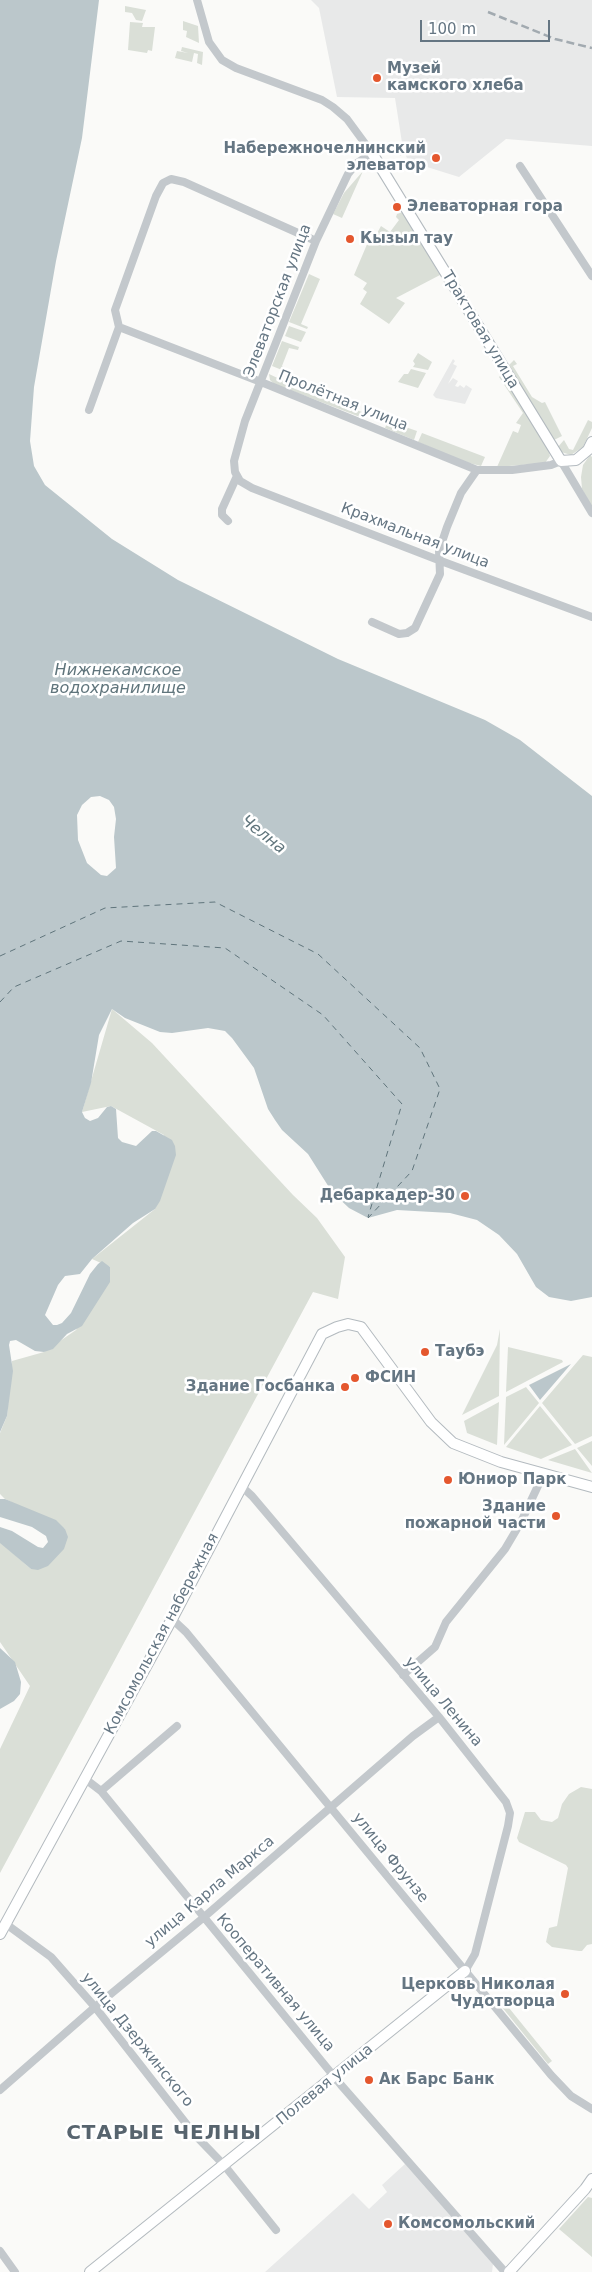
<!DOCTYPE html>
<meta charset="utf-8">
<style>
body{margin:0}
#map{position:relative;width:592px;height:2272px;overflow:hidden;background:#fafaf8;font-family:"DejaVu Sans",sans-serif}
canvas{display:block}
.scale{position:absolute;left:420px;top:20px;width:130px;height:22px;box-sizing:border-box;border:2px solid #657683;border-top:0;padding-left:6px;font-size:15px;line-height:18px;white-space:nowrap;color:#657683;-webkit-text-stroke:4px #fff;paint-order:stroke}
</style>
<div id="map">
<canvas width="592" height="2272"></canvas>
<div class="scale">100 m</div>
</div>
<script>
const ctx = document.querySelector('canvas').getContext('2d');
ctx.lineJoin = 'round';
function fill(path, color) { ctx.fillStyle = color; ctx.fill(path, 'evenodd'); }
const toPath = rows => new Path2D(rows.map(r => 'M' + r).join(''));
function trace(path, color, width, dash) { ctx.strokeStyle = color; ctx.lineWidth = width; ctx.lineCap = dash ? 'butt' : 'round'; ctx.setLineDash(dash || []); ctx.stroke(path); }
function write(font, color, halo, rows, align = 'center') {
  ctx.font = font + ' "DejaVu Sans",sans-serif'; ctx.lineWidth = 5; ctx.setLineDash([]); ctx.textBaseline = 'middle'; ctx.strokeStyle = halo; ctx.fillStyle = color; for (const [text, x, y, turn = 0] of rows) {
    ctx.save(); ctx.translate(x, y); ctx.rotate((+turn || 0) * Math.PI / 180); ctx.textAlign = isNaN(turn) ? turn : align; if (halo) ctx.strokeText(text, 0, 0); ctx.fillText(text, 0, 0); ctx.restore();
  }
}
fill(toPath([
 [311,0,592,0,592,146,506,139,459,177,427,167,427,165,407,158,405,154,400,156,398,152,403,149,395,98,337,97,319,8],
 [453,359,455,361,453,364,457,366,448,384,453,378,458,381,455,386,458,387,460,385,464,388,466,385,472,389,465,404,436,398,433,395],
 [405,2164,493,2264,492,2272,265,2272,353,2193,369,2209,387,2192,382,2185]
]), '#e8e9e9');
fill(toPath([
 [125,6,146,10,142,21,136,20,132,13,125,12],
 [183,21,198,26,199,43,186,37,187,31,183,30],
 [130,22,143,23,142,27,155,27,152,51,148,50,147,53,128,50],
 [182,47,203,52,202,65,197,63,198,54,194,53,192,62,175,58,177,51,188,53,181,51],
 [363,171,342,218,333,214,344,193],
 [403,212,440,275,396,298,405,303,389,324,360,304,367,292,363,289,367,283,354,275,368,242,375,237,381,226,390,232,399,220,396,217,397,214],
 [309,274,320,279,301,324,308,327,307,329,289,322],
 [289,326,306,332,301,342,285,336],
 [282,341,299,347,298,350,289,348,282,366,288,370,287,372,272,366],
 [418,353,432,362,428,370,413,367,415,364,413,361],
 [514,360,517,364,513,366,532,397,542,403,545,402,562,436,554,440,551,439,508,366],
 [411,369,426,373,418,388,398,382,404,374,408,374],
 [269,374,284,381,283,383,295,389,362,412,360,417,274,384,270,380],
 [501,375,546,443,550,456,545,463,497,467,513,431,518,433,521,425,516,423,523,413,499,377],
 [588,420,592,422,592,428,583,447,571,455,561,452,557,448,564,440,569,449,573,450],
 [388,421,417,431,414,440,385,428],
 [422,433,485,457,481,466,465,462,418,442],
 [590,455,592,457,592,507,582,489,581,477,583,465],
 [112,1009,152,1043,293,1195,317,1218,345,1257,338,1299,313,1292,0,1873,0,1749,30,1686,0,1642,0,1542,31,1569,65,1529,5,1499,0,1494,0,1433,7,1416,12,1361,44,1352,76,1330,110,1267,92,1259,155,1209,164,1135,111,1106,82,1112],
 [500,1329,499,1396,462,1415,497,1345],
 [508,1347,562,1360,563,1362,506,1392],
 [583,1355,592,1357,592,1436,575,1444,542,1403],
 [526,1387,539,1403,504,1445,506,1397],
 [499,1402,497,1445,467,1433,464,1421],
 [540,1406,572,1445,541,1459,506,1447],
 [592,1441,592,1466,577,1448],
 [575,1449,592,1473,548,1460],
 [581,1787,592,1789,592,1944,587,1945,582,1951,579,1951,552,1947,546,1942,549,1928,557,1926,568,1868,566,1865,519,1842,517,1838,525,1812,535,1812,541,1820,552,1822,558,1818,562,1804,569,1794],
 [501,1998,552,2061,548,2064,497,2001],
 [588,2197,592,2198,592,2257,559,2229]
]), '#dadfd7');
fill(toPath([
 [0,0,99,0,82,138,56,261,34,387,30,441,34,466,45,485,112,539,178,580,338,659,485,720,520,740,592,796,592,1297,571,1301,549,1297,536,1287,517,1254,499,1235,477,1220,450,1213,397,1210,368,1218,349,1208,332,1192,308,1154,282,1130,275,1120,268,1109,254,1068,232,1038,225,1031,208,1028,172,1033,160,1032,125,1018,112,1009,99,1035,91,1083,82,1112,85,1118,90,1121,98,1118,107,1107,111,1106,116,1109,118,1138,122,1142,136,1146,152,1131,156,1131,172,1140,175,1146,176,1155,160,1201,155,1209,133,1223,92,1259,80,1274,65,1276,58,1285,45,1315,53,1325,57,1325,62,1323,71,1313,90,1274,98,1264,102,1261,110,1267,110,1282,82,1326,67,1334,53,1349,44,1352,35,1351,16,1340,10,1341,9,1345,13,1371,7,1416,0,1432],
 [100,796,109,800,114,807,116,819,114,837,116,868,107,876,101,875,87,863,78,840,77,815,82,805,91,797],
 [571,1364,540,1400,529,1385],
 [0,1499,5,1499,56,1520,65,1529,68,1537,64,1549,48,1566,38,1570,31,1569,0,1543,0,1527,12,1531,38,1547,43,1548,48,1542,46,1536,32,1527,0,1517],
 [0,1648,15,1662,21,1682,20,1694,14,1701,0,1709]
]), '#bbc7cb');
trace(toPath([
 [0,956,105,908,215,902,318,954,420,1048,440,1089,412,1171,368,1218],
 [0,1002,14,987,121,941,225,948,323,1015,402,1104,368,1217]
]), '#60757c', 1, [6, 5]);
const secondary = toPath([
 [372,153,561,461,576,460,588,450,592,442],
 [0,1934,172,1619,322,1334,337,1327,348,1324,361,1327,431,1422,453,1443,501,1462,592,1487],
 [90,2272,465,1971],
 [509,2272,585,2189,592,2179]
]);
trace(secondary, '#b3babf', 12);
trace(toPath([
 [197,0,209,42,222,60,236,68,322,100,333,107,347,119,372,153,357,163,348,174,316,241,245,421,234,461,235,472,240,481,252,488,441,561,592,617],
 [520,166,592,276],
 [119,327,261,382,477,470,512,470,551,465,561,461,592,513],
 [89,410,119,327,115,310,156,196,163,183,171,179,184,182,316,241],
 [228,521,222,515,222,509,237,476],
 [372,622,399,634,407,633,415,628,440,574,439,551,447,527,461,493,477,470],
 [241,1486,252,1496,439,1717,506,1802,510,1813,508,1826,475,1954,465,1971],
 [172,1619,186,1632,551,2075,571,2096,592,2109],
 [403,1675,435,1647,446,1622,505,1549,521,1522,544,1473],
 [84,1778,101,1791,341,2085,505,2272],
 [101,1791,177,1726],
 [6,1924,51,1957,95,2007,195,2135,224,2165,276,2230],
 [0,2090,95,2007,203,1918,413,1736,439,1717],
 [0,2251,15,2272]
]), '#c3c8cc', 8);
trace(secondary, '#fff', 10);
trace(toPath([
 [488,12,555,39,592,48]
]), '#a2aab0', 2.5, [8, 4]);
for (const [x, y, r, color] of [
 [377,78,5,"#e4572e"],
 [436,158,5,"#e4572e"],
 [397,207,5,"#e4572e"],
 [350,239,5,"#e4572e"],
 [465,1196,5,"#e4572e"],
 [425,1352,5,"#e4572e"],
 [355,1378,5,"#e4572e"],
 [345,1387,5,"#e4572e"],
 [448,1480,5,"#e4572e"],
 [556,1516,5,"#e4572e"],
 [565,1994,5,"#e4572e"],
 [369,2080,5,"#e4572e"],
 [388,2224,5,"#e4572e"]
]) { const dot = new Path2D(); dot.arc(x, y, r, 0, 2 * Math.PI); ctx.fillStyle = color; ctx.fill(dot); trace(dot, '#fff', 2); }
write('bold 15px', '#657683', '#fff', [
 ["Музей",387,69],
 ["камского хлеба",387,86],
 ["Набережночелнинский",426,149,"right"],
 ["элеватор",426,166,"right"],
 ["Элеваторная гора",407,207],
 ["Кызыл тау",360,239],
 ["Дебаркадер-30",455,1196,"right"],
 ["Таубэ",435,1352],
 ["ФСИН",365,1378],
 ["Здание Госбанка",335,1387,"right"],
 ["Юниор Парк",458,1480],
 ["Здание",546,1507,"right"],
 ["пожарной части",546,1524,"right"],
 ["Церковь Николая",555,1985,"right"],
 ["Чудотворца",555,2002,"right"],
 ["Ак Барс Банк",379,2080],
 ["Комсомольский",398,2224]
], 'left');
write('15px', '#657683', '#fff', [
 ["Элеваторская улица",278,301,-69],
 ["Трактовая улица",480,330,59],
 ["Пролётная улица",343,401,22],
 ["Крахмальная улица",415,536,21],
 ["Комсомольская набережная",162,1634,-62],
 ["улица Ленина",443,1702,50],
 ["улица Фрунзе",390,1858,51],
 ["улица Карла Маркса",210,1892,-40],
 ["Кооперативная улица",275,1983,50],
 ["улица Дзержинского",137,2040,51],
 ["Полевая улица",325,2085,-39]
]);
write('italic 16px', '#60757c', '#fff', [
 ["Нижнекамское",118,671],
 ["водохранилище",118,689],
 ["Челна",263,835,38]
]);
ctx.letterSpacing = '1px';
write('bold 20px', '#57646e', '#fff', [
 ["СТАРЫЕ ЧЕЛНЫ",164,2134]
]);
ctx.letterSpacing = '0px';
</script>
